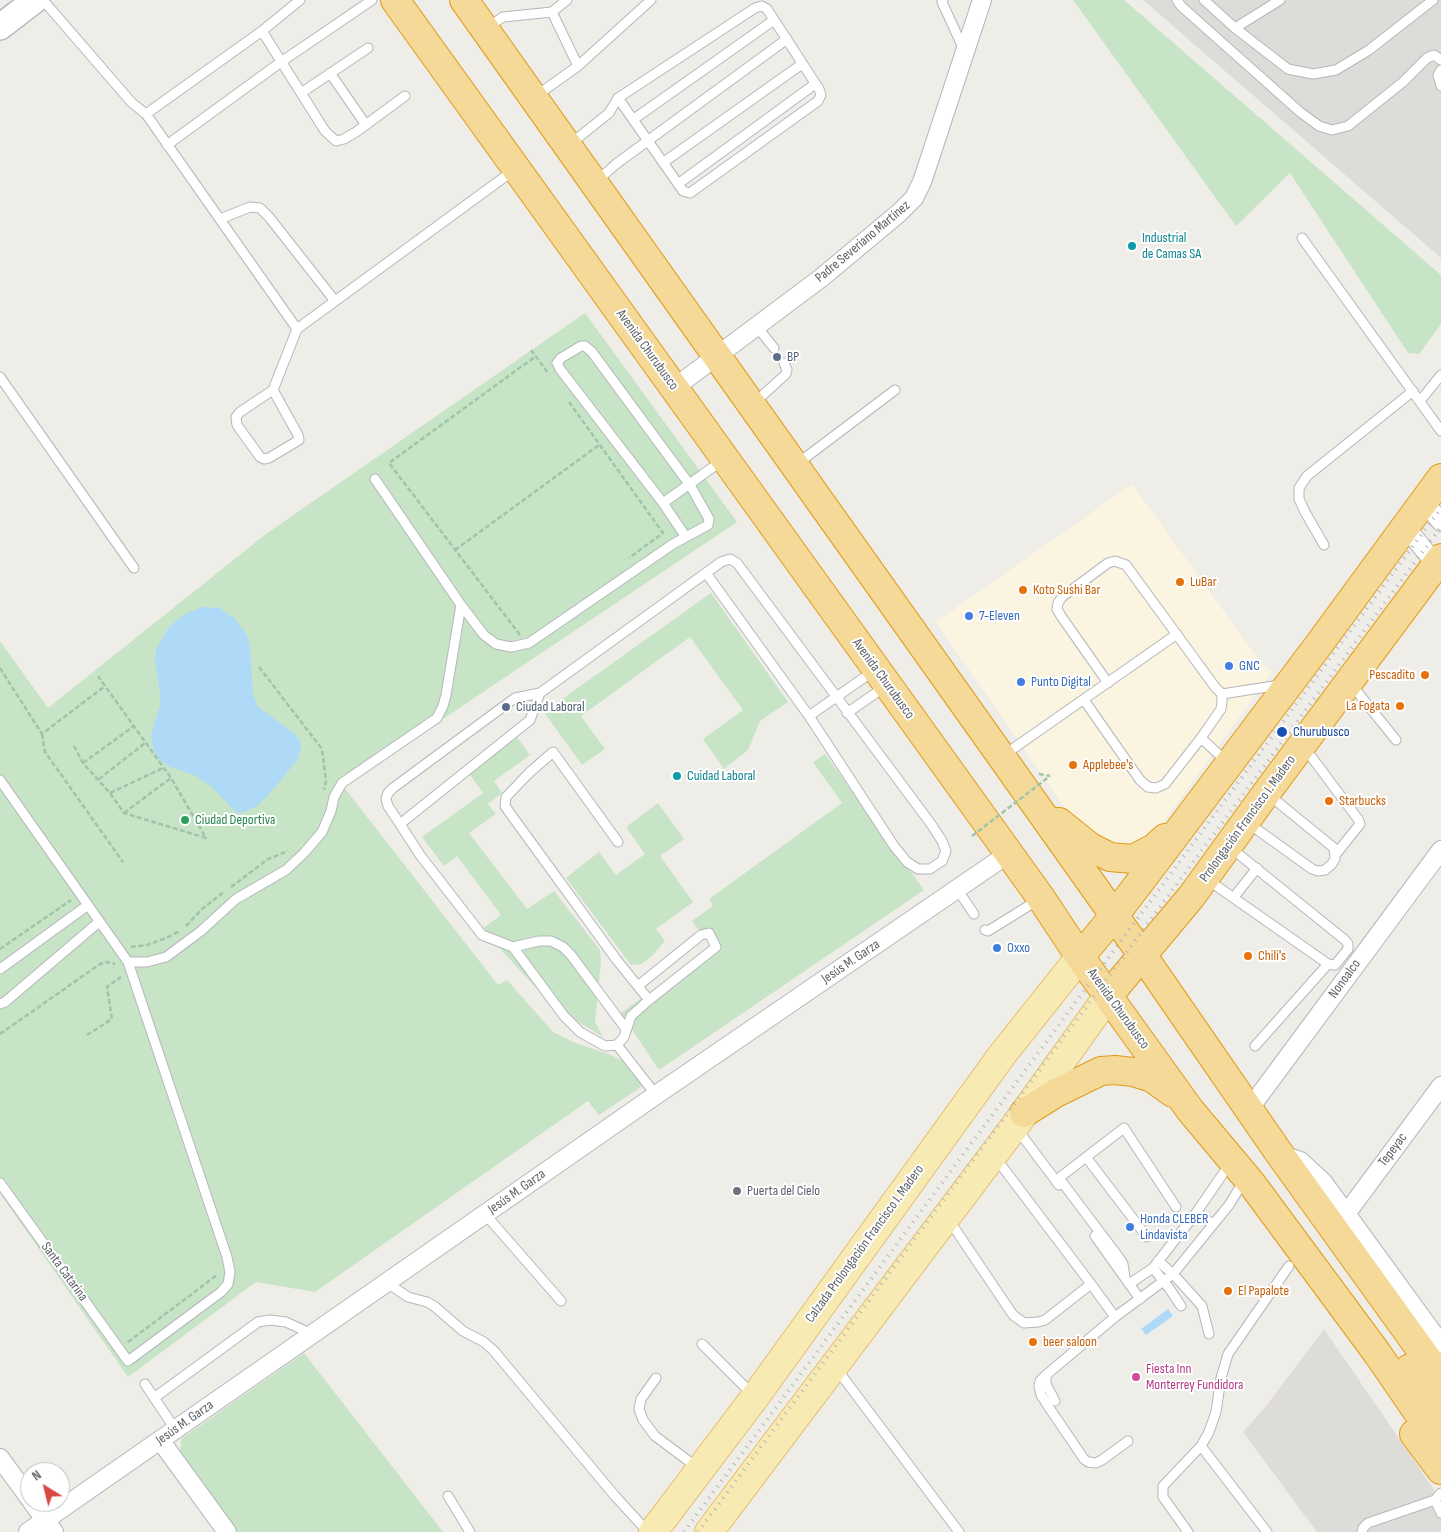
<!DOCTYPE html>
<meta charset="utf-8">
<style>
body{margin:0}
#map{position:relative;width:1441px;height:1532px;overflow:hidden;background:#efede7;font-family:"Sofia Sans Condensed",sans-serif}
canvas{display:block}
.north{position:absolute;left:20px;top:1462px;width:50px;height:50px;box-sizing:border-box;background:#fff;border:1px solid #bfc0c2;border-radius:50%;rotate:324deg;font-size:14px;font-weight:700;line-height:20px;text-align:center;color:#5e6266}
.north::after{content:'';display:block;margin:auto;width:18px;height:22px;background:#da4842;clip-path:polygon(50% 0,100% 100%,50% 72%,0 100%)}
</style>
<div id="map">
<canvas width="1441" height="1532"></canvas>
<div class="north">N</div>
</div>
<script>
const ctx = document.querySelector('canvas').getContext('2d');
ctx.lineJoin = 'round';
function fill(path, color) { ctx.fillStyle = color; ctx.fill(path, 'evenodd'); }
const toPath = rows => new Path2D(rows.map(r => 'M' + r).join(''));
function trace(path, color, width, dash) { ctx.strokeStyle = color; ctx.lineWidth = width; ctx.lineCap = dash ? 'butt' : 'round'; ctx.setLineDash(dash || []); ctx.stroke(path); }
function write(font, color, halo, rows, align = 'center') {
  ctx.font = font + ' "Sofia Sans Condensed",sans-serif'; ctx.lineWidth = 4; ctx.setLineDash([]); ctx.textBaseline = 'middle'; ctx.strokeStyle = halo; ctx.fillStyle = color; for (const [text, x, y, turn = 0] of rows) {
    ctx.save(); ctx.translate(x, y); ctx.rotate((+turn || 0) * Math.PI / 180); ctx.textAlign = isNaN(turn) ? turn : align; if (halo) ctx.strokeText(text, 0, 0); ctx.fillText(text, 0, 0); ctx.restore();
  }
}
fill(toPath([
 [1132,484,1259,660,1272,672,1156,832,1136,846,1117,849,1081,831,936,622]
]), '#fbf4e0');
fill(toPath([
 [1143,0,1441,0,1441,258],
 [1324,1329,1441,1500,1441,1532,1317,1532,1243,1432,1263,1410]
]), '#dedcd9');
fill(toPath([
 [1073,0,1124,0,1441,275,1441,324,1419,354,1408,353,1290,173,1236,226],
 [585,313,737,522,343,786,498,985,507,980,553,1032,573,1042,611,1055,626,1063,644,1085,599,1115,588,1101,315,1292,256,1282,128,1377,0,1193,0,641,48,708,266,534],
 [711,593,788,702,760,721,748,750,724,769,703,739,743,710,690,637,581,716,605,749,582,765,544,712],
 [517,737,530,755,494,781,502,793,488,804,496,814,469,833,527,909,554,891,600,950,601,961,595,1022,603,1037,580,1023,539,991,482,929,501,915,457,856,444,866,422,837,483,793,468,772],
 [825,754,924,890,659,1070,621,1013,712,947,692,921,713,906,709,899,842,803,813,762],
 [658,803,684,839,660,856,693,902,656,929,665,941,651,957,641,964,631,965,566,878,599,852,616,875,645,854,626,827],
 [304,1353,443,1532,235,1532,180,1457,181,1439]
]), '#c7e4c6');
fill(toPath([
 [202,607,220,608,235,619,246,633,250,646,253,694,258,707,294,733,300,741,301,748,298,759,270,793,256,807,244,812,237,813,211,786,194,775,168,766,158,758,153,748,151,736,160,705,160,693,155,660,156,649,169,627,185,614],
 [1168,1309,1173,1316,1146,1335,1141,1329]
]), '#aedaf8');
const lane = toPath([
 [43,0,132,103,146,114,297,329],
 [567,0,552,12,578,66],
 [943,0,942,2,964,50],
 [1177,0,1181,6,1300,112,1319,126,1332,130,1348,126,1403,82,1427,58,1434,55,1441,60],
 [1204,0,1235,28,1288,69,1313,74,1336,70,1369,50,1433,0],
 [488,27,503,17,552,12],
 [1235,28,1280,0],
 [262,31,325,131,336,141,344,139,356,132,405,96],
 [1441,70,1438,75,1441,86],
 [330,73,366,125],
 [301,93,368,48],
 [536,96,578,66,651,0],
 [146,114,262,31,300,0],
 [634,119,774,20],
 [167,145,281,62,372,0],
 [569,145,609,113,618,98,755,8,762,6,767,9,819,89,821,95,818,101,690,193,683,191,618,98],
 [664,162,802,64],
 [597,181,616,164,787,39],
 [678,184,815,84],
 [220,219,250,207,260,208,269,217,335,301],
 [1302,238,1441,431],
 [757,327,774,348],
 [0,377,134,568],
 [273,390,298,435,299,440,269,458,264,459,260,457,237,425,236,417,240,412,273,390,297,329,514,170],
 [1420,401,1441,375],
 [753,404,786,374,787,370,784,363],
 [797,464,895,390],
 [375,479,461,605,484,635,496,644,511,647,529,643,673,544,708,525,709,519,690,485,592,352,585,346,581,346,561,358,557,363,560,369,663,503,686,537],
 [663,503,723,460],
 [1324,545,1305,512,1299,499,1299,488,1307,476,1413,391],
 [1351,684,1396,740],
 [540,693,530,720,400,824,388,806,386,799,388,793,393,788,515,698,540,693,721,562,730,559,737,563,931,824,942,841,946,851,942,861,930,869,918,869,907,862,894,846,809,716,706,573],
 [1222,694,1280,685],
 [1084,700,1140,780,1148,787,1156,788,1165,784,1201,738,1221,709,1222,702,1222,694,1215,687,1126,565,1115,561,1108,563,1062,597,1058,603,1057,609,1061,616,1108,683],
 [847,713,886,686],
 [809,716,875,670],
 [1201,738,1227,762],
 [1304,747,1358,819,1360,824,1336,854],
 [1004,755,1177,634],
 [0,780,128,962,227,1257,230,1272,228,1284,221,1292,128,1361,0,1183],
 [1248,823,1312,869,1318,871,1325,870,1332,864,1335,859,1334,848,1269,795],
 [400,824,420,855,482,935,513,947,539,941,551,941,563,947,571,955,626,1029],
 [618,842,553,752,529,773,506,797,505,806,512,816,616,959,649,1000,631,1016,624,1037,617,1045,656,1095],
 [1208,880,1328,964,1335,965,1348,949,1348,944,1345,940,1231,848],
 [957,889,974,914],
 [1234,897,1257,868],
 [985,930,988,931,1038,900],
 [513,947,564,1016,580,1032,605,1046,617,1045],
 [128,962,147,962,166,957,201,931,236,899,286,870,304,853,322,832,331,811,334,797,342,783,437,718,443,706,446,695,461,605],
 [0,969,88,905],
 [639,985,701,935,709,933,716,947,649,1000],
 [0,1004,5,1002,99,922],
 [1255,1046,1328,964],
 [1017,1129,1059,1185],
 [1086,1157,1147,1237],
 [1196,1213,1213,1224],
 [485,1214,561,1301],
 [949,1220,1013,1315,1024,1323,1038,1322,1045,1320,1091,1284,995,1157],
 [1095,1236,1140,1299],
 [1158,1261,1173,1274,1202,1306,1209,1334],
 [1153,1268,1169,1288,1181,1306],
 [1125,1278,1123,1264,1120,1259,1059,1178,1124,1128,1176,1207],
 [386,1282,408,1297,427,1302,434,1306,463,1331,484,1342,494,1351,615,1496,648,1532],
 [1091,1284,1115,1317,1173,1274,1229,1205,1245,1179],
 [1129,1284,1153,1268,1196,1213,1231,1162],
 [1115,1317,1046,1375,1040,1381,1039,1386,1041,1395,1048,1406,1084,1459,1088,1462,1096,1463,1102,1460,1128,1441],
 [702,1344,753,1395],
 [836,1368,959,1532],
 [1046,1375,1046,1384,1055,1401],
 [656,1378,641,1399,639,1409,643,1420,655,1436,698,1468],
 [145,1384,175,1429],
 [154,1398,258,1322,270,1320,286,1322,312,1334],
 [1201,1446,1267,1532],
 [448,1496,470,1532],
 [1435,1500,1441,1513],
 [1188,1532,1163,1497,1163,1486,1201,1446,1209,1432,1216,1412,1221,1378,1228,1354,1289,1266],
 [1362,1532,1363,1528,1368,1523,1435,1500,1441,1493]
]);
const street = toPath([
 [674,388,821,278,899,213,914,198,922,182,982,0],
 [1424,502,1441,522],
 [1405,526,1441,571],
 [1250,1108,1441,850],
 [1283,1155,1300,1161,1323,1182,1441,1344],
 [1346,1214,1441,1086],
 [160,1440,227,1532],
 [0,1458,30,1499],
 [32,1502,54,1532],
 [28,1532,656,1095,1008,854]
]);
const secondary = toPath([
 [0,27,35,0]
]);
const primary = toPath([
 [653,1532,755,1397,1002,1055,1080,957],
 [709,1532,1015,1126,1108,996]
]);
const highway = toPath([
 [395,0,1041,898,1080,957,1190,1110,1252,1184,1377,1353,1441,1446],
 [464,0,1143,956,1279,1153,1441,1378],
 [1059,822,1090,847,1110,857,1133,859,1154,848,1165,838],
 [1080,957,1114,916,1159,857,1317,647,1441,478],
 [1108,996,1191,897,1267,792,1441,558],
 [1024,1113,1056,1093,1101,1071,1115,1070,1133,1072,1152,1078,1173,1093],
 [1410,1368,1441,1412],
 [1414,1434,1441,1470]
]);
trace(lane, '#b4b7ba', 11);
trace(street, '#b4b7ba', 20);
trace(secondary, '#b3b6ba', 28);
trace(primary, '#e5be6a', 30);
trace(highway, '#e29a15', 30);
trace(toPath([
 [531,350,548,373],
 [569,402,663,533,629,558],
 [455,550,599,445],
 [520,635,389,463,536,356],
 [259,667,322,749,326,781,324,790],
 [0,668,42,734,105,686],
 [42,734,45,752,123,862],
 [74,746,83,763,110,793,124,813,206,838,171,778,98,676],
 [83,763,134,726],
 [1039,774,1050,776],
 [99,779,145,743],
 [110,793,163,768],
 [124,813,171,778],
 [231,887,268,859,288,851],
 [186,926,202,909,225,891],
 [131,947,147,945,166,938,180,931],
 [0,949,71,900],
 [0,1034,100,964,107,962,115,964],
 [87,1035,112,1019,107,987,121,977],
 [128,1342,217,1275]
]), '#9fc5a9', 2.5, [5, 2.5]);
trace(lane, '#fff', 9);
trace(street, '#fff', 18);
trace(secondary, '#fff', 25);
trace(primary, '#f8eab3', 28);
trace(highway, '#f4d999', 28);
trace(toPath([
 [684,1532,1441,508],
 [698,1532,1441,527]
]), '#b5b6b6', 4, [1, 6]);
trace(toPath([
 [972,836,1050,776]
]), '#9fc5a9', 2.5, [5, 2.5]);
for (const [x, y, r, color] of [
 [1132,246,5,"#0f9aa8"],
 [777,357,5,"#5c6f8a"],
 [1180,582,5,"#e8710a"],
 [1023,590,5,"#e8710a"],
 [969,616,5,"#3f7fe0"],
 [1229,666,5,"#3f7fe0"],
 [1425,675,5,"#e8710a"],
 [1021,682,5,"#3f7fe0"],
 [1400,706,5,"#e8710a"],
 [506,707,5,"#5c6f8a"],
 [1282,732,6,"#1a4fb4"],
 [1073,765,5,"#e8710a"],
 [677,776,5,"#0f9aa8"],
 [1329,801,5,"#e8710a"],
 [185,820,5,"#2e9e5b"],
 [997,948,5,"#3f7fe0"],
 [1248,956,5,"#e8710a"],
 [737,1191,5,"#6b7280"],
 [1130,1227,5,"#3f7fe0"],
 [1228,1291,5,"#e8710a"],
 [1033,1342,5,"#e8710a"],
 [1136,1377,5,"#d1479c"]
]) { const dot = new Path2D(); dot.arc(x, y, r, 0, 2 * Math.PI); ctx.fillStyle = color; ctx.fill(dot); trace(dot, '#fff', 2); }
write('14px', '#0d838f', '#fff', [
 ["Industrial",1142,238],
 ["de Camas SA",1142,254],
 ["Cuidad Laboral",687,776]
], 'left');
write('14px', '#5e6266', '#fff', [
 ["Padre Severiano Martínez",863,242,-40],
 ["Avenida Churubusco",647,350,54],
 ["Avenida Churubusco",883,679,54],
 ["Prolongación Francisco I. Madero",1248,819,-54],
 ["Jesús M. Garza",851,962,-34],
 ["Nonoalco",1345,979,-54],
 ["Avenida Churubusco",1118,1009,54],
 ["Tepeyac",1393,1150,-53],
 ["Jesús M. Garza",517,1192,-35],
 ["Calzada Prolongación Francisco I. Madero",865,1244,-54],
 ["Santa Catarina",64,1272,54],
 ["Jesús M. Garza",185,1423,-35]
]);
write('14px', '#4e5e75', '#fff', [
 ["BP",787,357],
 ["Ciudad Laboral",516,707]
], 'left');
write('14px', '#c56008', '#fff', [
 ["LuBar",1190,582],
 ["Koto Sushi Bar",1033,590],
 ["Pescadito",1415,675,"right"],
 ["La Fogata",1390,706,"right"],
 ["Applebee's",1083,765],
 ["Starbucks",1339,801],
 ["Chili's",1258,956],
 ["El Papalote",1238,1291],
 ["beer saloon",1043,1342]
], 'left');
write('14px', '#366cbe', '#fff', [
 ["7-Eleven",979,616],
 ["GNC",1239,666],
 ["Punto Digital",1031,682],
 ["Oxxo",1007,948],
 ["Honda CLEBER",1140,1219],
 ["Lindavista",1140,1235]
], 'left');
write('14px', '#164399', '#fff', [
 ["Churubusco",1293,732]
], 'left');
write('14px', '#27864d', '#fff', [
 ["Ciudad Deportiva",195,820]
], 'left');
write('14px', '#5b616d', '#fff', [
 ["Puerta del Cielo",747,1191]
], 'left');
write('14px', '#b23c85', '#fff', [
 ["Fiesta Inn",1146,1369],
 ["Monterrey Fundidora",1146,1385]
], 'left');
</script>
